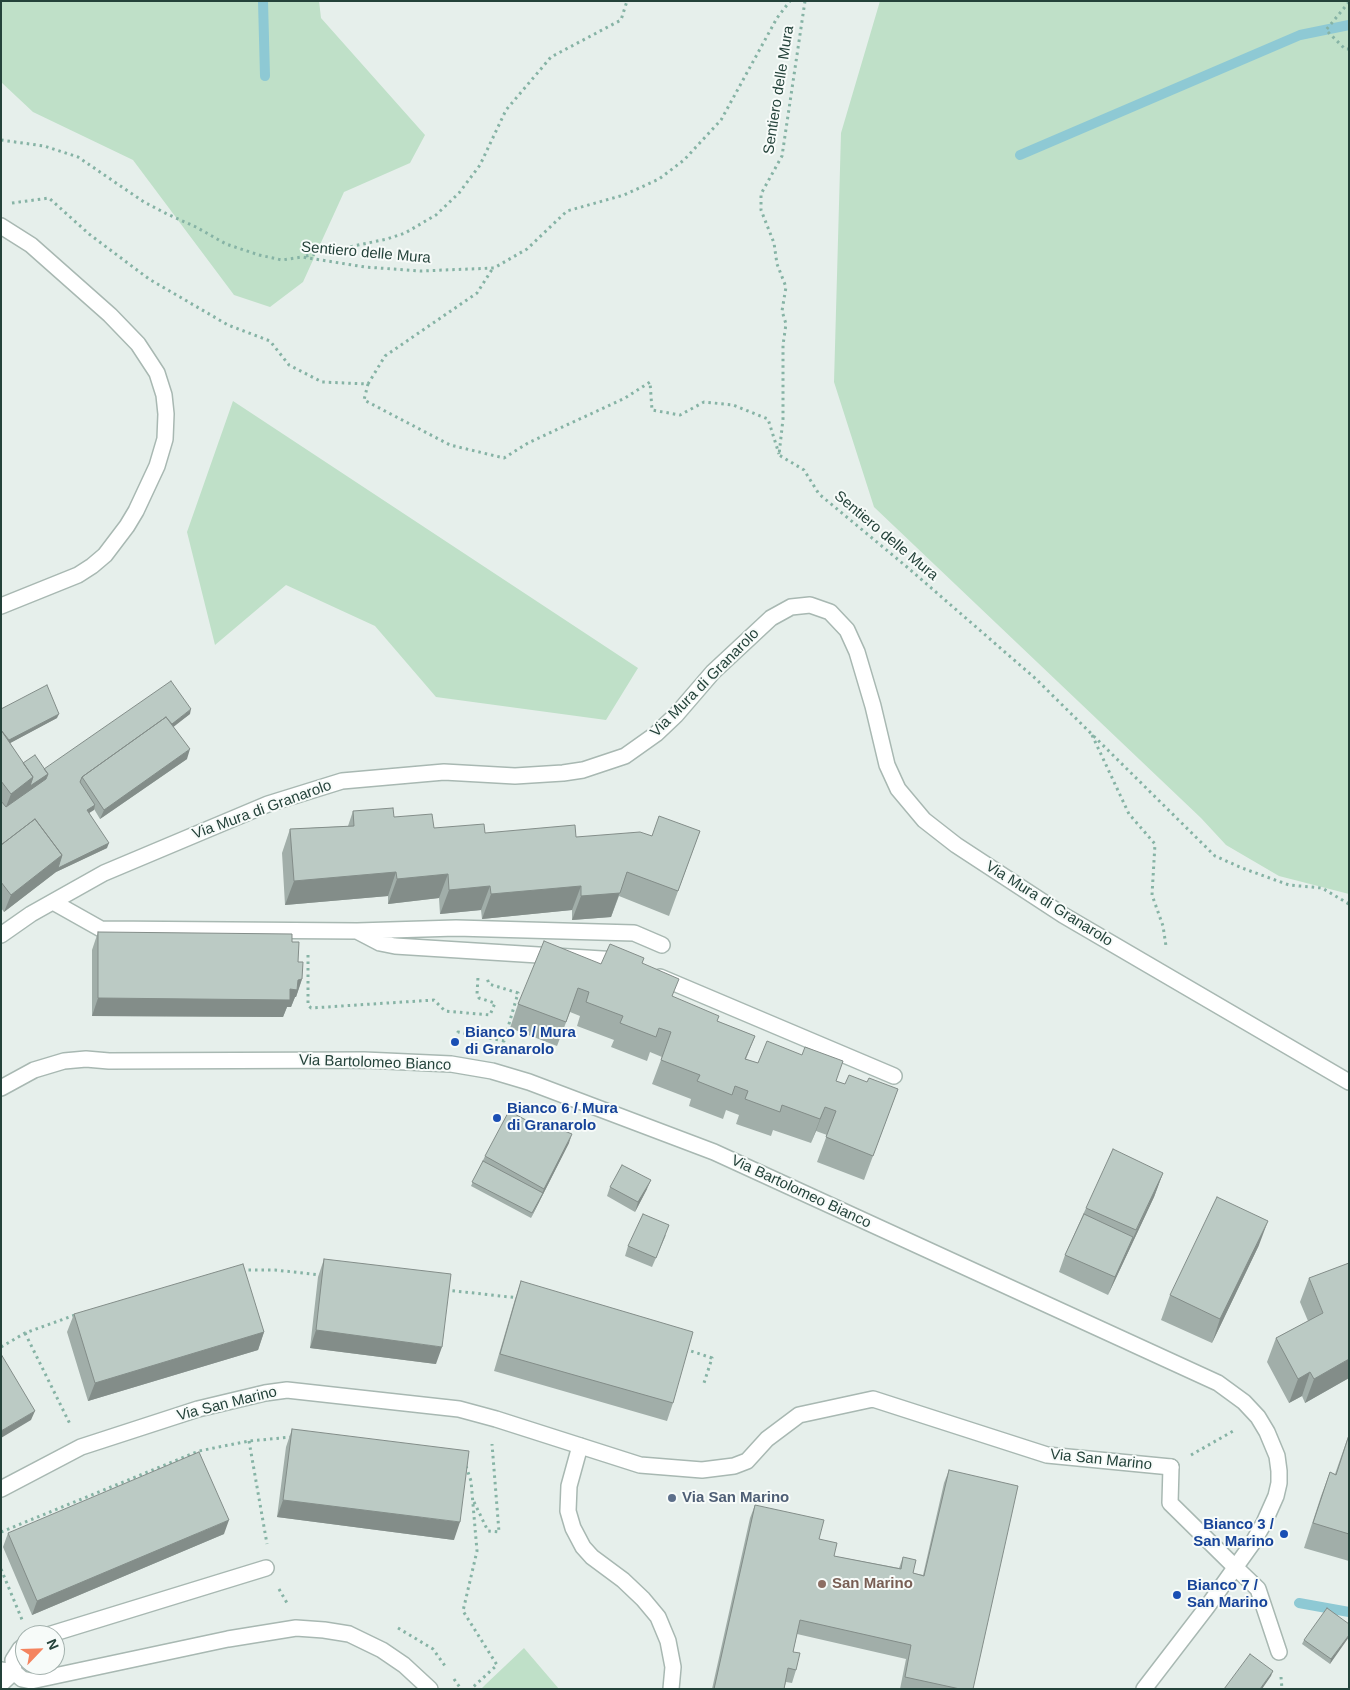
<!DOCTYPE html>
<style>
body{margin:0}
#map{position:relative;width:1350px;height:1690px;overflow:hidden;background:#e6efeb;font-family:Arial,sans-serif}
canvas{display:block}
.frame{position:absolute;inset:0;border:2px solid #24423a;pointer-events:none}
.north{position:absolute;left:15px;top:1625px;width:50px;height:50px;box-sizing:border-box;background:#f7fbf9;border:1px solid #a3b1ad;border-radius:50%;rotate:66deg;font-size:14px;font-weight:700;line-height:20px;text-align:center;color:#24423a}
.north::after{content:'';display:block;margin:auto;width:18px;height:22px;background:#f4845f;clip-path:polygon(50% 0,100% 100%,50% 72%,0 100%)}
</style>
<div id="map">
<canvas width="1350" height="1690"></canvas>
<div class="frame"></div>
<div class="north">N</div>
</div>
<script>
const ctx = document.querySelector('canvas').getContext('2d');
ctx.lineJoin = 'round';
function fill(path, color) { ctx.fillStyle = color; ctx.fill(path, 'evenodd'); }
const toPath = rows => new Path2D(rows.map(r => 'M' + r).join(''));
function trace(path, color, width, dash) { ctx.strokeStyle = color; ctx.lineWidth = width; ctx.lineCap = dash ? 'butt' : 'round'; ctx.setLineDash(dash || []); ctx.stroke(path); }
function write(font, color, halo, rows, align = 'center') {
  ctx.font = font + ' Arial,sans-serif'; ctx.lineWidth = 4; ctx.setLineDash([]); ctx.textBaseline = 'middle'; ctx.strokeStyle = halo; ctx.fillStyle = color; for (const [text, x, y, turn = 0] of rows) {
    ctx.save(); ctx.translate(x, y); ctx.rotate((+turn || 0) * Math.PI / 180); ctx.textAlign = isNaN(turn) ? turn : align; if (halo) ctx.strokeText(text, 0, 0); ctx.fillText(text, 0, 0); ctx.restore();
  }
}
fill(toPath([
 [1,1,319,1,321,18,425,135,410,163,344,192,303,282,270,307,234,295,133,160,33,112,1,82],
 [880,1,1349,1,1349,894,1279,876,1226,845,1201,818,874,507,834,382,841,133],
 [233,401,638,668,606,720,436,697,375,626,286,585,215,645,187,532],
 [524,1648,559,1689,481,1689,486,1684]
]), '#bfe0c8');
trace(toPath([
 [263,1,265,76],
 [1020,155,1300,35,1349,25],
 [1299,1603,1349,1612]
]), '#8ec9d4', 10);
const lane = toPath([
 [580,1446,569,1486,568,1511,573,1528,583,1547,592,1557,623,1580,643,1599,658,1617,668,1641,673,1667,671,1689],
 [1171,1467,1170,1503,1235,1567]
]);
const street = toPath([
 [1,226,31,245,110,315,138,344,157,373,164,395,166,414,165,439,157,466,136,511,127,526,105,555,92,566,78,575,1,606],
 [53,902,101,929,357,931,380,943,395,946,618,960,622,962],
 [357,931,456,928,634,933,662,945],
 [1,935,31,914,104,873,268,804,342,781,444,772,515,776,563,773,583,770,625,756,656,734,676,715,713,672,771,618,791,607,810,605,830,612,847,630,857,652,873,706,887,765,898,789,924,820,956,845,1063,915,1349,1082],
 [660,977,894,1076],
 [1,1088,34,1070,64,1061,86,1059,109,1061,364,1060,451,1064,492,1071,529,1082,714,1152,1218,1383,1244,1402,1258,1417,1267,1432,1277,1456,1279,1471,1279,1483,1276,1496,1264,1523,1252,1544,1207,1607,1144,1689],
 [1,1489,81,1447,198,1409,265,1393,287,1390,459,1409,496,1419,640,1465,702,1470,734,1466,747,1461,767,1439,799,1415,873,1399,1047,1455,1171,1467],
 [1235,1567,1258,1589,1279,1652],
 [48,1635,266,1568],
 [1,1670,14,1672,22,1679,31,1681,228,1639,296,1628,324,1630,349,1634,382,1650,404,1665,430,1689],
 [1,1684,14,1672,13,1660,20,1649,25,1645]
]);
trace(lane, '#a8b8b2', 18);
trace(street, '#a8b8b2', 18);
trace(toPath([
 [805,1,782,156,761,194,761,210,774,243,777,264,786,287,782,311,786,324,783,345,783,419,779,455,804,470,819,494,907,567,1036,679,1215,856,1242,868,1289,885,1322,888,1349,904],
 [1349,2,1326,30,1345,49,1349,49],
 [1,140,44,146,78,157,144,202,167,214,196,227,226,244,259,255,282,260,302,257,365,267,420,271,494,268,527,249,567,211,624,195,659,179,684,160,721,120,777,18,790,1],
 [12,203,49,198,89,234,149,279,228,325,270,341,289,365,322,382,368,384,364,400,450,445,504,458,528,443,625,398,650,382,652,410,680,415,704,402,733,405,768,419,779,454],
 [306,256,387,239,405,233,436,215,459,193,480,165,506,110,551,57,621,20,627,1],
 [368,384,385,356,477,293,493,268],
 [1092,735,1129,814,1155,844,1152,895,1163,926,1166,946],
 [308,955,308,1005,311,1008,434,1000,445,1011,490,1015,495,1003,479,998,477,994,478,977],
 [456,1039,458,1032,504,1041,518,993,489,984,487,978],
 [242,1270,275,1270,321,1275],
 [446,1290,519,1298],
 [25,1333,70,1424],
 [1,1347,25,1333,75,1315],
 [685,1349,712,1358,704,1383],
 [249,1441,267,1544],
 [1191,1455,1235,1430],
 [466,1466,471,1481,477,1551,463,1611,497,1665,471,1689],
 [474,1502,488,1531,499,1532,492,1444],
 [1,1532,199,1451,249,1441,292,1437],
 [1,1569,23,1622],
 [279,1589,287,1603],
 [398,1628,433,1649,445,1666],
 [1281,1677,1282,1689],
 [454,1679,461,1689]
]), '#86b3a5', 3, [2.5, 4]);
trace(lane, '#fff', 15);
trace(street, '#fff', 15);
fill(toPath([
 [1,709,57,718,10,743,23,763,44,769,190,714,173,726,187,759,100,819,94,809,89,813,107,848,56,872,4,912,1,908],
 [353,811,394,817,434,828,485,833,576,837,652,836,700,831,669,916,619,896,611,917,572,920,572,910,482,919,481,910,440,914,439,898,388,904,388,896,285,905,282,853,290,829,348,826],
 [98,932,292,942,298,962,302,979,296,997,295,997,291,1007,287,1007,283,1017,92,1016,92,950],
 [601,964,642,964,673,997,717,1021,755,1036,746,1059,758,1063,836,1081,845,1084,867,1082,898,1089,864,1180,817,1162,827,1135,816,1131,811,1143,773,1130,771,1136,736,1124,739,1115,726,1110,723,1119,689,1106,691,1099,652,1084,662,1057,650,1052,647,1061,611,1047,614,1040,577,1026,580,1016,570,1012,557,1046,510,1028,518,1004],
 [569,1143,531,1218,471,1186,485,1156],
 [1163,1173,1154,1197,1108,1295,1059,1272,1065,1255,1086,1208],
 [610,1187,647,1189,635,1212,607,1196],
 [666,1235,652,1267,625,1256,628,1246],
 [1259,1245,1212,1343,1161,1320,1170,1295],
 [324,1259,436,1364,310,1348,318,1277],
 [1309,1278,1349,1378,1305,1403,1302,1396,1289,1403,1267,1362,1276,1338,1308,1321,1300,1302],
 [521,1281,673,1403,667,1421,494,1371,515,1299],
 [74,1314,264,1332,258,1350,88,1401,67,1332],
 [292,1429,454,1540,277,1517,286,1447],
 [1349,1434,1349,1561,1304,1548,1321,1496,1330,1472,1335,1474],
 [949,1470,973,1689,900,1689,906,1659,797,1634,793,1652,796,1670,792,1683,786,1682,784,1689,712,1689,750,1518,755,1505,819,1539,834,1556,899,1568,903,1557,913,1573,923,1575,944,1483],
 [8,1533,224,1534,32,1615,3,1547],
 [1349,1624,1330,1664,1302,1644,1304,1640]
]), '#a1aea9');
fill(toPath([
 [191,709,190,714,167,732,168,727],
 [59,714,57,718,1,748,1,744],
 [190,749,187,759,100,819,104,810],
 [48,774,44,783,4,812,11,794,33,777],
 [95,805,94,810,86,815,87,810],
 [109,843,107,848,56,872,4,912,11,895,62,855],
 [396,872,388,896,285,905,294,881],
 [627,872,611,917,572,920,581,896],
 [448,874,439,898,388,904,397,879],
 [490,886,481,910,440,914,449,890],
 [581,886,572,910,482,919,491,894],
 [302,979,296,997,295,997,291,1007,287,1007,283,1017,92,1016,98,998,290,989,298,980],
 [825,1107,816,1131,811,1143,820,1119],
 [572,1134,569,1143,531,1218,544,1189],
 [1163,1173,1154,1197,1108,1295,1115,1277],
 [651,1180,647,1189,635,1212,638,1202],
 [1268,1221,1259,1245,1212,1343,1220,1319],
 [316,1330,442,1347,436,1364,310,1348],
 [264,1332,258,1350,88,1401,95,1383],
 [1349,1359,1349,1378,1305,1403,1314,1379],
 [1310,1372,1302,1396,1289,1403,1298,1379],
 [35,1411,31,1420,1,1438,1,1431],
 [283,1500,460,1522,454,1540,277,1517],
 [229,1520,224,1534,32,1615,37,1601],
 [1349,1635,1349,1637,1330,1664,1331,1659],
 [1273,1671,1271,1676,1262,1689,1260,1689]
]), '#838d89');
const building = toPath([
 [171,681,191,709,172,724,166,717,82,777,80,782,95,805,87,810,109,843,58,868,62,855,35,819,1,845,1,801,6,807,46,779,48,774,44,769,171,681],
 [47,685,59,714,9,740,1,730,1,709,47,685],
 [166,717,190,749,104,810,82,777,166,717],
 [1,730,33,777,11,794,1,781,1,730],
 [35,755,48,774,30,786,33,777,23,763,35,755],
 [393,808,394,817,432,814,434,828,484,824,485,833,575,825,576,837,640,832,652,836,659,816,700,831,678,891,627,872,620,893,581,896,581,886,491,894,490,886,449,890,448,874,397,879,396,872,294,881,290,829,354,826,353,811,393,808],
 [35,819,62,855,11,895,1,882,1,845,35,819],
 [98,932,292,934,292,942,299,942,298,962,303,962,302,979,298,980,297,990,290,989,290,1000,98,998,98,932],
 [544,941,601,964,610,944,644,958,642,963,679,979,672,996,719,1016,717,1021,755,1036,745,1059,758,1063,767,1041,802,1055,805,1047,843,1061,836,1081,845,1084,849,1075,867,1082,869,1078,898,1089,873,1156,826,1137,836,1111,825,1107,820,1119,782,1105,780,1112,745,1099,748,1091,735,1086,732,1095,697,1081,700,1075,661,1060,671,1032,659,1028,656,1037,620,1023,623,1016,586,1002,589,992,578,988,566,1022,518,1004,544,941],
 [509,1111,539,1127,542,1122,572,1134,544,1189,485,1156,509,1111],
 [1113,1149,1163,1173,1136,1230,1086,1208,1113,1149],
 [483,1161,543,1193,532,1213,472,1182,483,1161],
 [622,1165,651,1180,638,1202,610,1187,622,1165],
 [1217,1197,1268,1221,1220,1319,1170,1295,1217,1197],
 [643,1214,669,1225,656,1258,628,1246,643,1214],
 [1084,1214,1133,1237,1115,1277,1065,1255,1084,1214],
 [324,1259,451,1274,442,1347,316,1330,324,1259],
 [1349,1263,1349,1359,1314,1379,1310,1372,1298,1379,1276,1338,1323,1313,1309,1278,1349,1263],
 [243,1264,264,1332,95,1383,74,1314,243,1264],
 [521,1281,693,1332,673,1403,500,1354,521,1281],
 [1,1354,35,1411,1,1431,1,1354],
 [292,1429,469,1451,460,1522,283,1500,292,1429],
 [1349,1435,1349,1534,1313,1523,1330,1472,1336,1475,1349,1435],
 [199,1452,229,1520,37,1601,8,1533,199,1452],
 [949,1470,1018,1486,973,1689,960,1689,905,1677,911,1645,800,1620,793,1652,800,1653,796,1670,788,1668,784,1689,714,1689,755,1505,824,1520,819,1539,837,1543,834,1556,901,1569,903,1557,916,1560,913,1573,924,1576,949,1470],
 [1327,1608,1349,1624,1349,1635,1331,1659,1304,1640,1327,1608],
 [1250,1654,1273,1671,1260,1689,1224,1689,1250,1654]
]);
fill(building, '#bbcac4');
trace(building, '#838d89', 1);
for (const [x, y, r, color] of [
 [455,1042,5,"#1a4fb4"],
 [497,1118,5,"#1a4fb4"],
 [672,1498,5,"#5c6f8a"],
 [1284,1534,5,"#1a4fb4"],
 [822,1584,5,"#8d6e63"],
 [1177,1595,5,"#1a4fb4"]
]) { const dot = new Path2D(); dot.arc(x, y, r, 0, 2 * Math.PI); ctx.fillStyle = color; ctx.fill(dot); trace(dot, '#f7fbf9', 2); }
write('15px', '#24423a', '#f7fbf9', [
 ["Sentiero delle Mura",779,90,-81],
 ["Sentiero delle Mura",366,253,5],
 ["Sentiero delle Mura",886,536,40],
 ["Via Mura di Granarolo",705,683,-45],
 ["Via Mura di Granarolo",262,810,-20],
 ["Via Mura di Granarolo",1049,904,32],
 ["Via Bartolomeo Bianco",375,1063,2],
 ["Via Bartolomeo Bianco",801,1192,25],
 ["Via San Marino",227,1404,-14],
 ["Via San Marino",1101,1460,6]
]);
write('bold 15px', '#164399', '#f7fbf9', [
 ["Bianco 5 / Mura",465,1033],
 ["di Granarolo",465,1050],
 ["Bianco 6 / Mura",507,1109],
 ["di Granarolo",507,1126],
 ["Bianco 3 /",1274,1525,"right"],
 ["San Marino",1274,1542,"right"],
 ["Bianco 7 /",1187,1586],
 ["San Marino",1187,1603]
], 'left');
write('bold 15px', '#4e5e75', '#f7fbf9', [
 ["Via San Marino",682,1498]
], 'left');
write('bold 15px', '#785e54', '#f7fbf9', [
 ["San Marino",832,1584]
], 'left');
</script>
